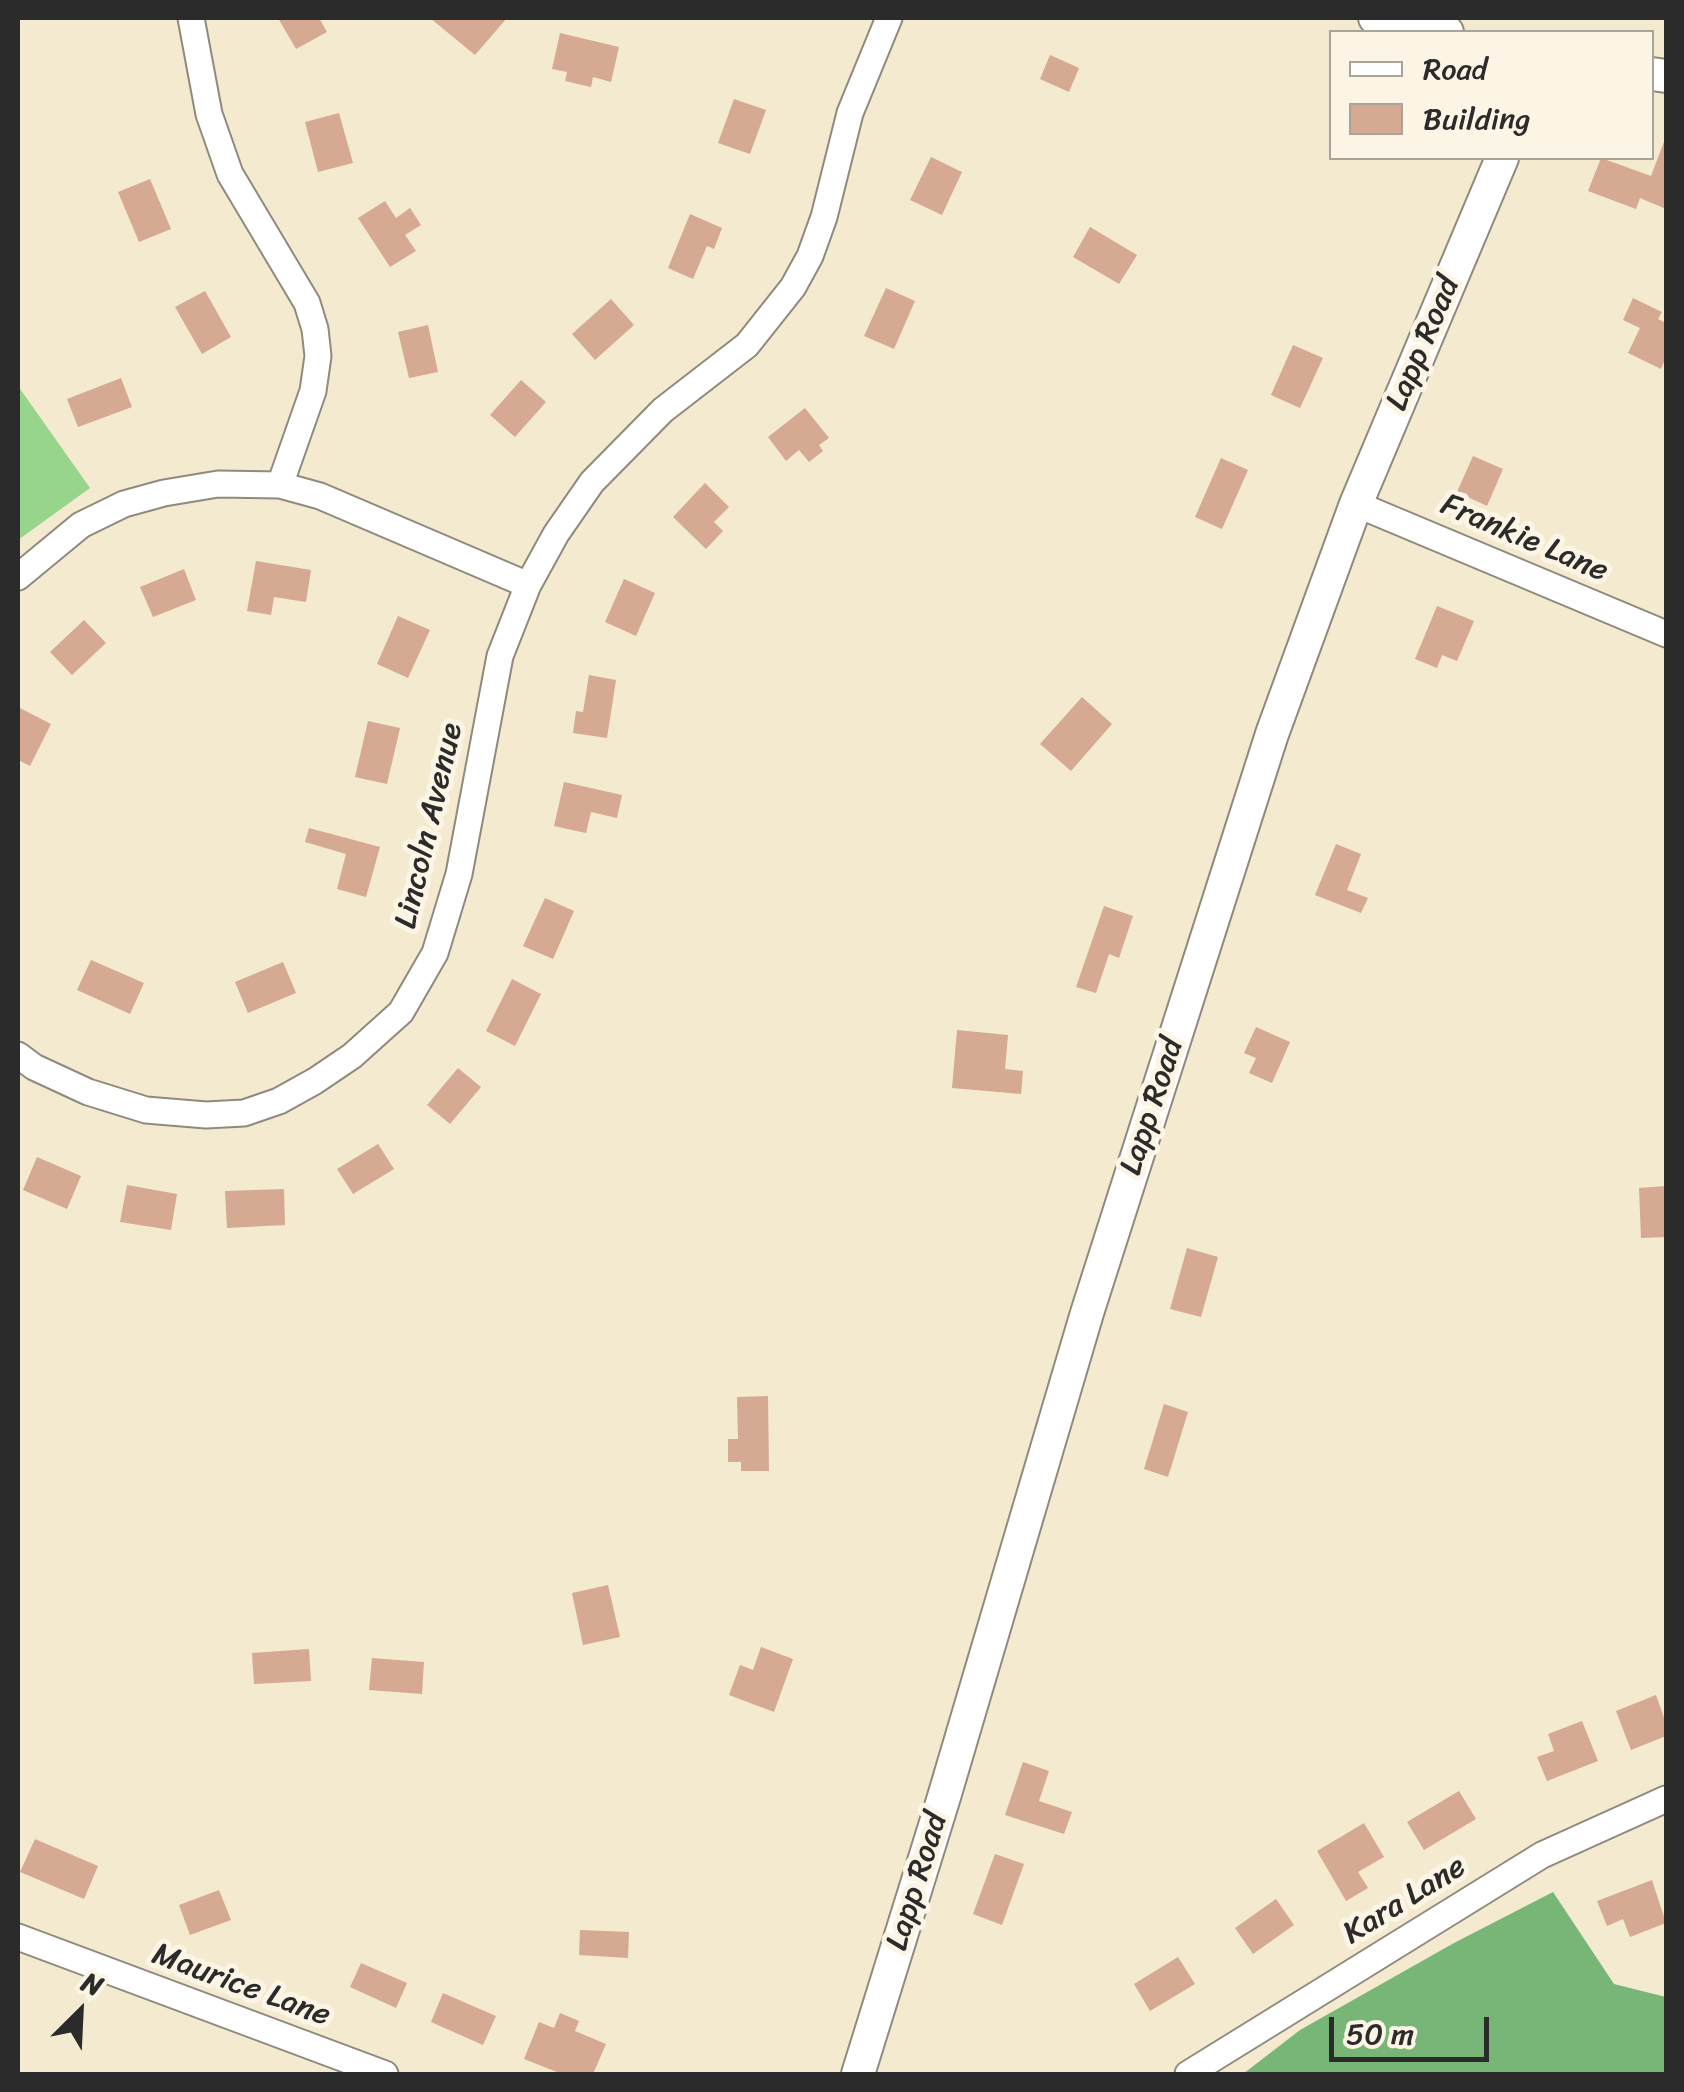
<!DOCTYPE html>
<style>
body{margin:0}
#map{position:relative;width:1684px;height:2092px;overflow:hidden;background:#f3eacf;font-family:Sriracha,sans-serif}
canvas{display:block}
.frame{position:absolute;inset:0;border:20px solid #2b2b2b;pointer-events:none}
.legend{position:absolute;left:1329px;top:30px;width:325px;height:130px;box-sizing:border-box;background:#fcf5e5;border:2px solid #a8a49b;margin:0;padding:12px 18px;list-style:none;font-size:30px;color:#2b2b2b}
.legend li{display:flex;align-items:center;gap:20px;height:50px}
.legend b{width:50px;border:2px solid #a8a49b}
.north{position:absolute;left:30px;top:1962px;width:100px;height:100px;-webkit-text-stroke:8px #fcf5e5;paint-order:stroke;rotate:24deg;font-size:28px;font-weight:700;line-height:40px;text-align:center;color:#2b2b2b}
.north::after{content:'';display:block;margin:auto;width:35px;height:45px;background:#2b2b2b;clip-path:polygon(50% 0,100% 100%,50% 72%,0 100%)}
.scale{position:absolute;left:1329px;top:2017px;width:160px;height:45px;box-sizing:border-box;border:5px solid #2b2b2b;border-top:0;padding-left:12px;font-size:30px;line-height:35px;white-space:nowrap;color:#2b2b2b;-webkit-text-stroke:8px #fcf5e5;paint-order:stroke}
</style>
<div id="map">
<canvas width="1684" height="2092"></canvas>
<div class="frame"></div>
<ul class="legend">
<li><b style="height:12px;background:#fff"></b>Road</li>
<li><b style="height:28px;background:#d5a992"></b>Building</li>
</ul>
<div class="north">N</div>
<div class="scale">50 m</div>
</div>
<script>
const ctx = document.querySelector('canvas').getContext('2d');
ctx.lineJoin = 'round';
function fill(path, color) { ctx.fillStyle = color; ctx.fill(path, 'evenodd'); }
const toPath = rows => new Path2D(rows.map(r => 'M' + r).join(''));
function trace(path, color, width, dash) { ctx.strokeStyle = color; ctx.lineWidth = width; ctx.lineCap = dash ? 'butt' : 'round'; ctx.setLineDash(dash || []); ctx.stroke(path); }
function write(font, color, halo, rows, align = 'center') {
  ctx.font = font + ' Sriracha,sans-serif'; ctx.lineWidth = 10; ctx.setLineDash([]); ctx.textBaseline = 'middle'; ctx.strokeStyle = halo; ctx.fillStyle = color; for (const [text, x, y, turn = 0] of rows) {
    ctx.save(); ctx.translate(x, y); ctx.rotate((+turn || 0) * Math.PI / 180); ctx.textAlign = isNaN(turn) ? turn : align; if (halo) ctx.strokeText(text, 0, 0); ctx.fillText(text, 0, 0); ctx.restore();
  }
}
fill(toPath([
 [18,386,90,488,18,540]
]), '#96d58b');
fill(toPath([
 [1553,1892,1614,1984,1666,1997,1666,2074,1243,2074,1300,2030,1454,1943]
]), '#78b677');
fill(toPath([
 [278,18,319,18,327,32,296,49],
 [430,18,507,18,475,55],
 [560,33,619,47,611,82,593,77,591,87,565,81,567,72,552,69],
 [1050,55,1079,68,1069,92,1040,79],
 [734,99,766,110,750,154,718,143],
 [339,113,353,163,318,172,305,122],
 [1665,139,1666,209,1640,198,1636,209,1588,191,1601,158,1651,176],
 [931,157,962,172,942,215,910,200],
 [150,179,171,229,139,242,118,192],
 [385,201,396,218,410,208,421,225,405,235,416,251,390,267,358,218],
 [690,214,722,228,714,249,707,246,693,279,668,268],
 [1090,227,1137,255,1119,284,1073,257],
 [886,288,915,301,894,349,864,336],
 [205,291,231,337,202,354,175,307],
 [1633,298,1662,312,1658,319,1666,323,1666,357,1661,369,1628,353,1640,328,1623,320],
 [611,299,634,325,595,360,572,334],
 [428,325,438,372,409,378,398,332],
 [1293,345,1323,358,1300,408,1271,395],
 [121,378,132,407,78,427,67,399],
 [521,380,546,402,515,437,490,415],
 [805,408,829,438,819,445,823,451,809,462,799,450,786,461,768,437],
 [1473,456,1503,469,1487,506,1457,492],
 [1221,458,1248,470,1222,529,1195,517],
 [705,483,729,507,714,522,723,531,706,549,673,517],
 [256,561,311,570,306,602,274,597,271,615,247,611],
 [184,569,196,600,153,617,140,587],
 [624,579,655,593,636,636,605,622],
 [1437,606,1474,621,1457,661,1442,655,1437,668,1415,659],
 [398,616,430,630,408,678,377,664],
 [84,620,106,643,72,675,50,652],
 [589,675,616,680,607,738,573,733,576,711,583,712],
 [1082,697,1112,724,1071,771,1040,744],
 [18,707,51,724,30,766,18,760],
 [368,721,400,728,387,784,355,777],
 [564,782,622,795,617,818,591,812,586,833,554,826],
 [309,828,380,847,366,897,337,889,346,854,305,842],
 [1336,844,1361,854,1347,890,1368,898,1361,913,1315,895],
 [545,898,574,911,553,959,523,946],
 [1104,906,1133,916,1119,958,1109,954,1096,993,1076,987],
 [91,960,144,983,130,1014,77,990],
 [283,962,296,993,248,1013,235,982],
 [512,979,541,994,515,1046,486,1031],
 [1256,1027,1290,1042,1272,1083,1249,1073,1256,1058,1244,1053],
 [957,1030,1008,1035,1005,1069,1023,1071,1021,1094,952,1088],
 [458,1068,481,1087,450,1124,427,1105],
 [378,1144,394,1169,353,1194,337,1169],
 [37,1157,81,1176,67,1209,23,1190],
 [127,1185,177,1194,171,1230,120,1222],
 [1666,1186,1666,1237,1641,1238,1639,1188],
 [284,1189,285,1225,227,1228,225,1191],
 [1187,1248,1218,1257,1201,1317,1170,1309],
 [768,1396,769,1471,741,1471,741,1462,728,1462,728,1439,738,1439,737,1397],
 [1164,1404,1188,1412,1168,1477,1144,1469],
 [608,1585,620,1637,583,1645,572,1593],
 [761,1647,793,1659,774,1712,729,1695,740,1665,753,1670],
 [309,1649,311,1681,254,1684,252,1653],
 [372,1658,424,1662,422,1694,369,1690],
 [1656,1695,1666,1723,1666,1736,1631,1750,1616,1711],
 [1582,1721,1598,1761,1547,1781,1537,1757,1554,1751,1548,1734],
 [1023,1762,1049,1771,1039,1801,1072,1812,1064,1834,1005,1815],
 [1459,1791,1476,1819,1424,1850,1407,1822],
 [1364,1823,1384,1857,1358,1872,1368,1888,1346,1901,1317,1851],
 [35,1839,98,1866,84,1899,20,1872],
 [995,1854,1024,1864,1002,1925,973,1914],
 [1652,1880,1666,1923,1630,1937,1623,1919,1607,1926,1597,1901],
 [219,1890,231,1920,190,1935,179,1905],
 [1276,1899,1294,1925,1253,1954,1235,1928],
 [580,1930,629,1932,628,1958,579,1955],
 [1178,1957,1195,1984,1150,2011,1134,1984],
 [361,1963,407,1983,396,2008,350,1987],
 [443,1993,496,2016,483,2045,431,2022],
 [560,2013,579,2021,575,2031,606,2044,593,2074,562,2074,524,2059,539,2022,554,2028]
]), '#d5a992');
const minor = toPath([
 [191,18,209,114,230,174,307,303,315,329,318,356,313,391,280,485],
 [1356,504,1666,634],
 [18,577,81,525,124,504,164,493,218,484,280,485,320,496,528,585],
 [18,1055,34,1067,88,1092,146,1110,206,1115,244,1113,279,1101,315,1081,352,1056,401,1012,435,953,459,874,500,656,528,585,556,534,592,482,663,410,747,345,793,287,810,256,824,217,850,113,889,18],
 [18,1937,385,2074],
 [1188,2074,1542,1855,1666,1799]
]);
const tertiary = toPath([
 [1375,18,1447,32],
 [1652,74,1666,76],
 [858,2074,944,1797,1087,1313,1272,734,1356,504,1502,158]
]);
trace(minor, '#8f8a7d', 29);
trace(tertiary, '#8f8a7d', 36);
trace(minor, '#fff', 25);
trace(tertiary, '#fff', 32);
write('32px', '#2b2b2b', '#fcf5e5', [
 ["Lapp Road",1424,344,-67],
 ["Frankie Lane",1524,539,23],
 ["Lincoln Avenue",430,826,-77],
 ["Lapp Road",1153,1107,-72],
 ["Lapp Road",918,1882,-73],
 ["Kara Lane",1405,1901,-32],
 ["Maurice Lane",241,1986,20]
]);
</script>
